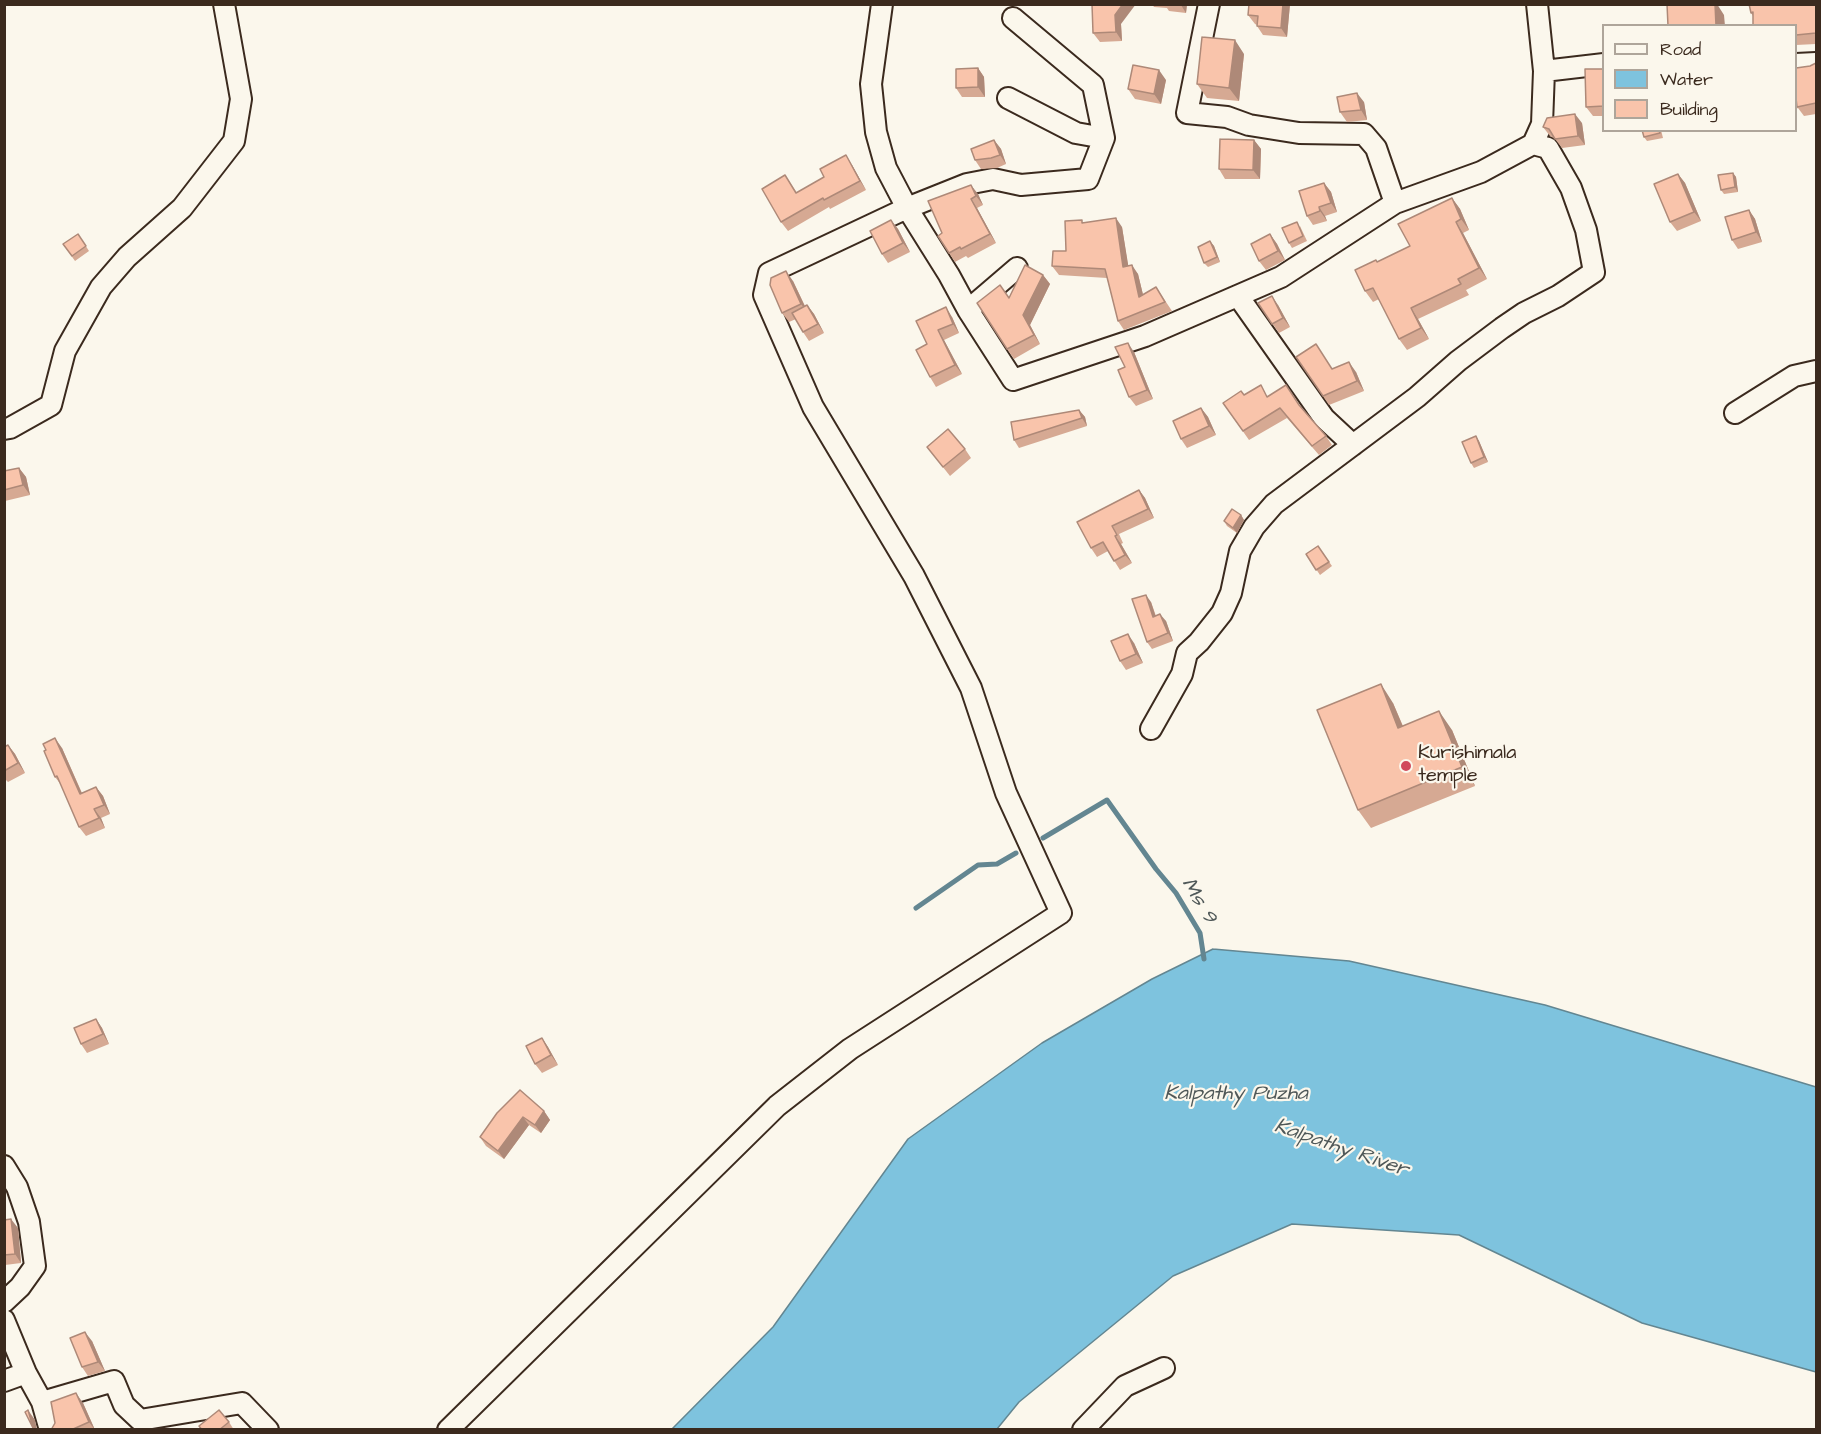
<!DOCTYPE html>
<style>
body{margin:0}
#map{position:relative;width:1821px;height:1434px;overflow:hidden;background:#fbf7ec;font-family:"Architects Daughter",sans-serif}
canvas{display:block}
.frame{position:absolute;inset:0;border:6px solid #3b2a1e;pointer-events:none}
.legend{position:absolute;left:1602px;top:24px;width:195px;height:108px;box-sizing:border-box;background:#fbf7ec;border:2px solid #aea59a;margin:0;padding:8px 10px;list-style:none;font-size:18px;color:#3b2a1e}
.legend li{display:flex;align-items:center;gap:12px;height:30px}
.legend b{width:30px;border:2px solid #aea59a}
</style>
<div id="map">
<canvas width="1821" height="1434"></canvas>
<div class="frame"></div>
<ul class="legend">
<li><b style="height:8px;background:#fbf7ec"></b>Road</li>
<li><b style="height:16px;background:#7ec3de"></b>Water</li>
<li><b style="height:16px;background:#f9c4ab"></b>Building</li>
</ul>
</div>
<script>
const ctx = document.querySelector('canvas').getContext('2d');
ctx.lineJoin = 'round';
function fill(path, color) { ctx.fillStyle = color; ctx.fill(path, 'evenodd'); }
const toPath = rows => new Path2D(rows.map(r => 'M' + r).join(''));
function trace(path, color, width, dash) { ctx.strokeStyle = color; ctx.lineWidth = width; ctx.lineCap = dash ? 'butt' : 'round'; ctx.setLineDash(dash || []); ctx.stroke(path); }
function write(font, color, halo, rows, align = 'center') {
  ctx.font = font + ' "Architects Daughter",sans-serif'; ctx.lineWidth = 4.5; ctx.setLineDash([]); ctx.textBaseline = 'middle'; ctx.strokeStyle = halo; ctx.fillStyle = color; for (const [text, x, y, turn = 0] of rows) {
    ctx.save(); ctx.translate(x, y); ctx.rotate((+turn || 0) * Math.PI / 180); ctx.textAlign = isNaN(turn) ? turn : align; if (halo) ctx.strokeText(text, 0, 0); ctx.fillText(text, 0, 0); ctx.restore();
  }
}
const water = toPath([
 [1213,949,1349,961,1545,1005,1816,1087,1816,1372,1642,1323,1459,1235,1292,1224,1173,1276,1019,1402,997,1429,672,1429,773,1327,908,1139,1042,1043,1152,979,1213,949]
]);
fill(water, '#7ec3de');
trace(water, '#638691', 1.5);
trace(toPath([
 [1043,838,1107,800,1156,869,1176,893,1200,933,1204,959],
 [916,908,978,865,997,864,1016,853]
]), '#638691', 5);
const minor = toPath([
 [882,4,871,84,876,132,886,168,907,208,967,184,993,179,1021,185,1088,179,1104,138],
 [1209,4,1187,113,1227,117,1249,125,1299,133,1364,134,1376,148,1395,203],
 [1796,64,1816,63],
 [1544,71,1604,64],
 [1008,98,1076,133,1104,138,1093,85,1013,18],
 [1238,296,1324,418,1353,445],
 [968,310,1017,268],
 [1735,413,1794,376,1816,371],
 [4,429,10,428,51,405,65,351,101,287,127,257,182,208,234,141,241,99,224,4],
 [1151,729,1182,674,1187,653,1199,642,1222,613,1231,593,1240,551,1254,527,1274,504,1417,397,1458,361,1502,328,1524,313,1558,296,1594,272,1586,230,1571,188,1548,148,1533,144],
 [4,1166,17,1187,29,1222,35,1266,20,1287,4,1302],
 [4,1320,26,1373,42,1402,114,1381,124,1405,140,1420,242,1403,268,1430],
 [4,1381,26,1373],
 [42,1402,50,1430],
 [448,1430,777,1106,850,1049,1061,913,1006,793,971,688,914,576,813,407,764,295,769,273,907,208,949,275,968,310,1013,380,1145,336,1281,277,1395,203,1481,172,1533,144,1542,124,1544,71,1537,4],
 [1083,1430,1125,1386,1164,1368]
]);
trace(minor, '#3b2a1e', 24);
trace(minor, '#fbf7ec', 20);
fill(toPath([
 [1152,4,1187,4,1186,13,1169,11,1167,8,1154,7],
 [1249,4,1290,4,1287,37,1263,35,1257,26,1257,25,1255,24,1248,15],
 [1816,4,1816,44,1796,45,1796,26,1753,16,1751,13],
 [1121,24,1122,41,1100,42,1093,33],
 [1244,54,1239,101,1207,98,1197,84],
 [1816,63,1816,114,1804,116,1798,108,1796,109,1796,68,1810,66],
 [978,68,984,77,985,97,962,97,956,88],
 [1604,69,1604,116,1593,116,1586,107],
 [1166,80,1161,104,1135,99,1128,89],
 [1364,102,1367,120,1347,122,1340,112],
 [1582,123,1585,145,1562,148,1555,139,1550,136,1543,127],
 [1642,130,1661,130,1663,138,1647,141,1644,137],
 [994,140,1001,149,1006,164,997,168,981,169,975,160],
 [1254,140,1261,149,1260,179,1225,179,1219,169],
 [852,165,866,190,830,209,829,207,788,231,781,222,785,175,797,193],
 [1733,173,1736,177,1738,192,1724,194,1721,190],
 [1678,174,1685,183,1701,221,1677,231,1670,222],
 [1324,183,1331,192,1337,212,1325,216,1327,221,1313,225,1307,216],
 [978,194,983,205,977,208,996,243,968,258,966,256,955,262,949,253,942,233,928,201],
 [1452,198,1460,209,1469,230,1463,233,1487,279,1466,290,1469,295,1418,319,1429,339,1407,350,1399,339,1379,299,1373,302,1365,291,1410,246],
 [1749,210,1755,219,1762,242,1738,249,1732,240],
 [891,220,898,229,910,252,888,263,882,254],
 [1084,223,1122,227,1128,266,1138,274,1143,295,1156,287,1172,311,1124,330,1118,321,1107,278,1059,275,1052,266,1066,251],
 [1300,226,1307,241,1292,248,1289,243],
 [78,234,89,251,75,261,63,244],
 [1270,234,1277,244,1285,260,1266,270,1259,261],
 [1210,241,1214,246,1220,262,1208,267,1204,263],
 [1043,275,1050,284,1030,325,1040,344,1014,359,1007,349,1009,298],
 [793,281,805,306,807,305,814,314,824,333,809,341,803,332,796,319,789,322,782,313],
 [1258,303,1278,305,1290,327,1279,333],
 [952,317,959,333,944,340,962,374,936,387,930,377,927,344,916,321],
 [1134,352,1153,399,1136,406,1129,397,1125,367],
 [1296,357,1333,369,1356,372,1364,391,1329,405],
 [1244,395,1268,396,1301,407,1326,436,1332,445,1319,455,1287,418,1249,440,1223,403],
 [1201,408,1208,417,1216,435,1187,448,1181,439],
 [1079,410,1085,417,1087,426,1019,448,1014,440],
 [1476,436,1479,441,1488,462,1474,468,1471,463],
 [927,447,965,449,971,458,950,476],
 [19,468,26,477,30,495,5,501,4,471],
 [1139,490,1145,498,1154,518,1119,534,1123,543,1121,544,1132,563,1120,570,1108,551,1097,557,1091,548],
 [1241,515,1244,520,1237,533,1227,526,1224,521],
 [1318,546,1332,566,1320,575,1306,554],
 [1151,602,1156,616,1166,621,1173,641,1152,649,1147,642],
 [1134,643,1143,663,1126,670,1120,661],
 [1393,703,1403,726,1452,730,1475,786,1371,828,1358,810],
 [8,745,15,754,25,773,8,782,4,778,4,747],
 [62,748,82,793,96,787,103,796,110,814,101,818,105,828,86,836,79,827,62,786,55,777],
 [96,1019,102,1028,109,1044,87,1053,81,1044],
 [542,1038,548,1047,558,1065,542,1073,535,1064],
 [544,1111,550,1120,541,1133,529,1125,504,1159,486,1146,480,1137,497,1113],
 [4,1220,18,1228,21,1263,5,1265,4,1264],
 [92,1341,105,1371,88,1376,82,1367],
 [83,1403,95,1430,51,1430],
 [229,1422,234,1430,202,1430]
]), '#d6a993');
fill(toPath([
 [1123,4,1136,4,1121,24,1122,41,1116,32,1115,15],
 [1181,4,1187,4,1186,13,1181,5],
 [1283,4,1290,4,1287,37,1281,28],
 [1715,4,1717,4,1724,15,1725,26,1716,26],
 [1235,40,1244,54,1239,101,1229,88],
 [978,68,984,77,985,97,978,87],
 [1159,70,1166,80,1161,104,1154,94],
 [1357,93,1364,102,1367,120,1361,110],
 [1575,114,1582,123,1585,145,1578,136],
 [994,140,1001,149,1006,164,1000,155],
 [1254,140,1261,149,1260,179,1253,170],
 [846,155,852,165,866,190,860,181],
 [1733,173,1736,177,1738,192,1735,187],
 [1678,174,1685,183,1701,221,1694,212],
 [1324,183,1331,192,1337,212,1331,203],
 [971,185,978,194,983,205,976,196],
 [1452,198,1460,209,1469,230,1461,219],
 [971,199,977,208,996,243,990,234],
 [1319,207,1325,216,1327,221,1320,211],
 [1749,210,1755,219,1762,242,1756,232],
 [1116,218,1122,227,1130,276,1123,267],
 [891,220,898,229,910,252,903,243],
 [1456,222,1463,233,1487,279,1479,268],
 [1270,234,1277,244,1285,260,1278,251],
 [1210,241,1214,246,1220,262,1217,257],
 [1132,265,1138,274,1146,307,1139,297],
 [786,271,793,281,808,313,801,304],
 [1043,275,1050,284,1030,325,1040,344,1034,335,1023,315],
 [1272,296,1278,305,1290,327,1283,318],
 [807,305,814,314,824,333,818,324],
 [946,307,952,317,959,333,953,324],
 [1411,308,1418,319,1429,339,1421,328],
 [938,330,944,340,962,374,955,365],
 [1128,343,1134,352,1153,399,1147,390],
 [1349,362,1356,372,1364,391,1357,381],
 [1201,408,1208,417,1216,435,1209,426],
 [1079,410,1085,417,1087,426,1082,418],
 [1476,436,1479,441,1488,462,1484,457],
 [19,468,26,477,30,495,23,485],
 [1139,490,1145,498,1154,518,1148,509],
 [1241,515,1244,520,1237,533,1233,528],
 [1115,536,1121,544,1132,563,1125,555],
 [1146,595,1151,602,1158,624,1153,617],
 [1160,614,1166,621,1173,641,1168,633],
 [1128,634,1134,643,1143,663,1136,654],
 [1381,684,1393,703,1411,746,1398,728],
 [1439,711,1452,730,1475,786,1462,767],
 [55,738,62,748,86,803,80,794],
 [8,745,15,754,25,773,18,763],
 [96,787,103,796,110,814,104,805],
 [94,809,101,818,105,828,99,818],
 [96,1019,102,1028,109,1044,103,1034],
 [542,1038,548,1047,558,1065,551,1055],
 [544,1111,550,1120,541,1133,535,1125],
 [523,1117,529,1125,504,1159,498,1151],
 [11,1219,18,1228,21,1263,15,1254],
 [85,1332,92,1341,105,1371,98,1362],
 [76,1393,83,1403,95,1430,89,1422],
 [28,1410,35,1420,37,1430,36,1430,32,1424]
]), '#ae8978');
const building = toPath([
 [1092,4,1123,4,1115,15,1116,32,1093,33,1092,4],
 [1249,4,1283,4,1281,28,1257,26,1258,16,1248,15,1249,4],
 [1667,4,1715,4,1716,26,1668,26,1667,4],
 [1749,4,1816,4,1816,33,1796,35,1796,26,1753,26,1753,12,1751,13,1749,4],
 [1202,37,1235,40,1229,88,1197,84,1202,37],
 [1816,63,1816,103,1797,107,1796,98,1796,68,1810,66,1816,63],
 [1133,65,1159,70,1154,94,1128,89,1133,65],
 [978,68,978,87,956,88,956,69,978,68],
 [1585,69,1604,69,1604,106,1586,107,1585,69],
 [1357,93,1361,110,1340,112,1337,97,1357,93],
 [1575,114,1578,136,1555,139,1549,129,1543,127,1547,118,1575,114],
 [1642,130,1659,130,1660,133,1644,137,1642,130],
 [1220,139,1254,140,1253,170,1219,169,1220,139],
 [994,140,1000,155,991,158,975,160,971,149,994,140],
 [846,155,860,181,824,200,823,198,781,222,762,189,785,175,796,193,824,177,820,169,846,155],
 [1733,173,1735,187,1721,190,1718,175,1733,173],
 [1678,174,1694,212,1670,222,1654,184,1678,174],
 [1324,183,1331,203,1319,207,1320,211,1307,216,1299,191,1324,183],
 [971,185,976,196,971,199,990,234,961,249,960,247,949,253,938,236,942,233,928,201,971,185],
 [1452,198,1461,219,1456,222,1479,268,1458,279,1461,284,1411,308,1421,328,1399,339,1373,288,1365,291,1355,270,1376,260,1377,262,1410,246,1398,224,1452,198],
 [1749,210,1756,232,1732,240,1725,217,1749,210],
 [1116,218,1123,267,1132,265,1139,297,1156,287,1165,302,1118,321,1105,269,1052,266,1053,251,1066,251,1065,221,1082,220,1082,223,1116,218],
 [891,220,903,243,882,254,870,231,891,220],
 [1297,222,1303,236,1289,243,1282,228,1297,222],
 [78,234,86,246,72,256,63,244,78,234],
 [1270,234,1278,251,1259,261,1251,244,1270,234],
 [1210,241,1217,257,1204,263,1198,247,1210,241],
 [1025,265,1043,275,1023,315,1034,335,1007,349,977,303,1000,285,1009,298,1025,265],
 [786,271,801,304,782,313,770,285,771,278,786,271],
 [1272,296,1283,318,1272,324,1258,303,1272,296],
 [807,305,818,324,803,332,792,313,807,305],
 [946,307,953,324,938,330,955,365,930,377,916,350,927,344,916,321,946,307],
 [1128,343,1147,390,1129,397,1118,370,1125,367,1115,347,1128,343],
 [1316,344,1332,369,1349,362,1357,381,1323,396,1296,357,1316,344],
 [1261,385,1267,397,1286,385,1299,405,1326,436,1312,446,1280,408,1243,431,1223,403,1241,391,1244,395,1261,385],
 [1201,408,1209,426,1181,439,1173,421,1201,408],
 [1079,410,1082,418,1014,440,1011,422,1079,410],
 [948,429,965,449,943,467,927,447,948,429],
 [1476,436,1484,457,1471,463,1462,442,1476,436],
 [19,468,23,485,4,490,4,471,19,468],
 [1139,490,1148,509,1112,526,1117,535,1115,536,1125,555,1114,561,1103,542,1091,548,1077,522,1139,490],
 [1232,509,1241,515,1233,528,1224,521,1232,509],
 [1318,546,1329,562,1316,570,1306,554,1318,546],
 [1146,595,1153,617,1160,614,1168,633,1147,642,1132,599,1146,595],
 [1128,634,1136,654,1120,661,1111,641,1128,634],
 [1381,684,1398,728,1439,711,1462,767,1358,810,1317,710,1381,684],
 [55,738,80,794,96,787,104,805,94,809,99,818,79,827,57,776,55,777,44,751,46,750,43,744,55,738],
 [8,745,18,763,4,771,4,747,8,745],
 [96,1019,103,1034,81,1044,74,1028,96,1019],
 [542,1038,551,1055,535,1064,526,1046,542,1038],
 [520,1090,544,1111,535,1125,523,1117,498,1151,480,1137,497,1113,520,1090],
 [11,1219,15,1254,4,1255,4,1220,11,1219],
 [85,1332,98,1362,82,1367,70,1338,85,1332],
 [76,1393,89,1422,71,1430,51,1430,55,1423,51,1402,76,1393],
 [28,1410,32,1424,36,1430,34,1430,25,1412,28,1410],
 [219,1410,229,1422,219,1430,202,1430,199,1426,219,1410]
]);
fill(building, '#f9c4ab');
trace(building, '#ae8978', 1.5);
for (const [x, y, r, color] of [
 [1406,766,6,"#d1495b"]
]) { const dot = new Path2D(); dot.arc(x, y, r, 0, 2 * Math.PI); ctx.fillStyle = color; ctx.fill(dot); trace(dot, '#fbf7ec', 2); }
write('20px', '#3b2a1e', '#fbf7ec', [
 ["Kurishimala",1418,754],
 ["temple",1418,777]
], 'left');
write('italic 21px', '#4f5858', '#fbf7ec', [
 ["Ms 9",1198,901,59],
 ["Kalpathy Puzha",1236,1095],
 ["Kalpathy River",1341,1149,19]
]);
</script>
